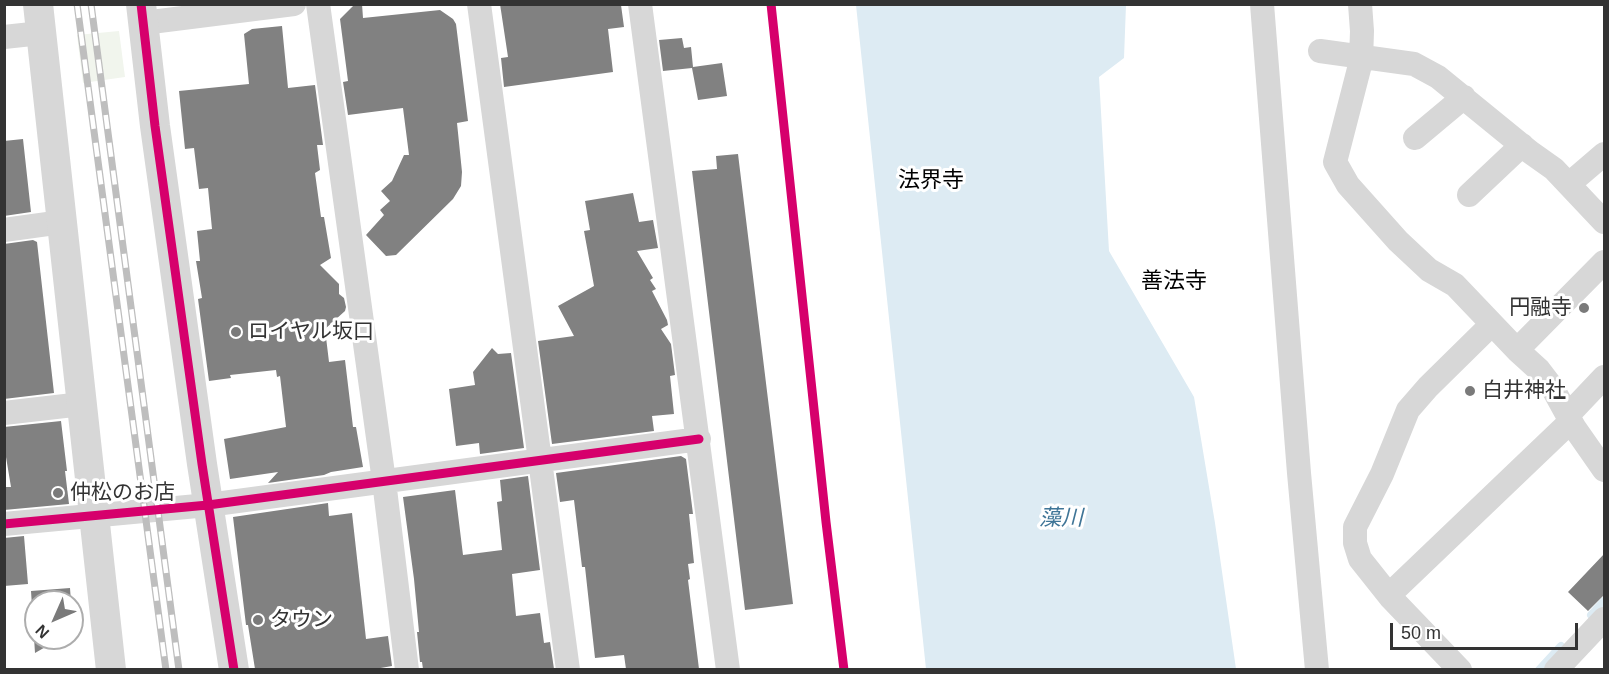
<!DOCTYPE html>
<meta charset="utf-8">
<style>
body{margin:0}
#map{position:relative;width:1609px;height:674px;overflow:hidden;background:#fff;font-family:Arial,sans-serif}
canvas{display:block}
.frame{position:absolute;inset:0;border:6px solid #333;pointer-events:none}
.north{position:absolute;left:24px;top:590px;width:60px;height:60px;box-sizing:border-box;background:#fff;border:2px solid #adadad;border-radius:50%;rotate:225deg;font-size:16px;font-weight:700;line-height:24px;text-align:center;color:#333}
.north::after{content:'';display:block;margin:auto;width:21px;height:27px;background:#7a7a7a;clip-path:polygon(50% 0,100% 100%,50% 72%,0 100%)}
.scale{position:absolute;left:1390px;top:623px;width:188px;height:27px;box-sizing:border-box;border:3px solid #333;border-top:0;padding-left:8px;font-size:18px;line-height:21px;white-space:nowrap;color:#333;-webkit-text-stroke:4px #fff;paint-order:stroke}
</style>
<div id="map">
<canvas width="1609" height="674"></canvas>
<div class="frame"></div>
<div class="north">N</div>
<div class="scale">50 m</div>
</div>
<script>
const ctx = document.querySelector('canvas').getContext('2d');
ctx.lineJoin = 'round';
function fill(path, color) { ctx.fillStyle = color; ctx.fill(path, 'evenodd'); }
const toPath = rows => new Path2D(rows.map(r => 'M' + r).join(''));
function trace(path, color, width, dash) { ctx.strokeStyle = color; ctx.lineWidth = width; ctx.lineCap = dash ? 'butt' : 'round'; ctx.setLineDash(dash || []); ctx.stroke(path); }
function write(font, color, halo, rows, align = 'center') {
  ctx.font = font + ' Arial,"Noto Sans JP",sans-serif'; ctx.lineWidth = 6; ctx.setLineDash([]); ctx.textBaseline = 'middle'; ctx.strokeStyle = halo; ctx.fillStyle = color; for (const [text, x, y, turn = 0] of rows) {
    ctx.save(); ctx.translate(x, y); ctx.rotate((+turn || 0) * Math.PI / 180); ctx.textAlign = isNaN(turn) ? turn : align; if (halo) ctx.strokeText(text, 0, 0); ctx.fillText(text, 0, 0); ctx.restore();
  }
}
fill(toPath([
 [119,31,125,77,83,83,77,35]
]), '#f1f5ed');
fill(toPath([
 [856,5,1126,5,1124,58,1099,77,1109,251,1194,397,1215,523,1236,669,926,669]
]), '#ddebf3');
trace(toPath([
 [1591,615,1604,601],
 [1539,670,1561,646]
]), '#ddebf3', 8);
fill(toPath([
 [355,4,362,4,363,18,440,10,453,19,456,24,468,121,457,123,462,172,461,186,453,199,396,255,386,256,366,235,384,215,380,210,390,201,381,191,392,181,404,155,409,155,403,108,348,115,343,82,348,81,340,19],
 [500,4,621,5,624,27,608,29,613,72,504,87,501,58,508,57],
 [282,26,288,88,315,85,323,145,317,145,320,170,315,173,321,217,324,217,331,258,320,265,339,284,339,294,344,298,346,307,345,311,325,329,329,362,345,360,353,427,356,427,363,467,331,472,324,475,268,483,278,472,230,479,224,439,286,427,280,376,277,377,276,370,230,375,231,378,209,381,198,299,202,298,196,261,200,261,197,231,212,229,208,188,199,189,194,148,185,149,179,91,249,84,244,34,252,29],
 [682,38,684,48,691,47,693,67,722,63,727,96,698,100,692,68,663,71,659,40],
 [23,139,31,212,4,216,4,141],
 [738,154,793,604,745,610,692,171,717,169,716,156],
 [633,193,639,222,653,220,658,248,637,251,653,278,650,280,656,289,652,291,667,320,668,325,661,329,671,344,675,375,670,376,674,414,652,416,654,431,552,444,538,341,574,336,558,306,594,286,584,231,590,230,585,201],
 [33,240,37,242,54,393,4,399,4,244],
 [492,348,498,354,511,353,524,448,480,454,479,443,456,446,449,389,475,385,473,372],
 [61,421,67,471,65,471,69,504,4,510,4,487,11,487,4,445,4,427],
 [681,456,686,459,693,514,689,514,694,563,688,564,690,579,688,580,699,669,626,669,624,655,595,658,585,567,582,567,574,500,560,502,556,473],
 [528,476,540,570,512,574,516,616,540,613,544,643,550,642,554,669,423,669,422,662,420,662,417,632,419,632,414,579,403,497,455,490,463,555,502,550,497,502,502,501,500,480],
 [328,503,329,516,352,513,366,639,388,636,392,666,375,669,255,669,248,625,246,625,233,517],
 [24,536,28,584,4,586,4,538],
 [1605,553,1605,594,1588,611,1568,592],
 [70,588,71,602,36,602,36,638,61,638,35,653,31,591]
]), '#818181');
trace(toPath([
 [318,4,384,481,407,670],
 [479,4,568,670],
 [640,4,728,670],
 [1262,4,1299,473,1317,670],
 [1360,4,1362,31,1361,61,1335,162,1348,185,1398,241,1429,270,1455,285,1517,350,1539,370,1552,387,1574,427,1604,470],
 [143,23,294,4],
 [4,37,41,33],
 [1320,51,1414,64,1438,77,1530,152,1554,169,1604,222],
 [1415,138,1464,97],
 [1569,184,1604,154],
 [1469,195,1522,145],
 [4,230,62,222],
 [1517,350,1604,262],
 [4,413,82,404],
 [1568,415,1604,377],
 [4,524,208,505,699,439],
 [1389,595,1571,421],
 [1460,670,1391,598,1360,559,1355,543,1355,527,1382,474,1408,410,1428,387,1492,324],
 [1556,670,1604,619]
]), '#d7d7d7', 24);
trace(toPath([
 [38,4,111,670],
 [141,4,155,126,202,464,234,670]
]), '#d7d7d7', 30);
const rail = toPath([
 [77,4,166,670],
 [91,4,179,670]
]);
trace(rail, '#bebebe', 7);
trace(rail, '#fff', 4.5, [14]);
trace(toPath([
 [141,4,155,126,202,464,234,670],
 [771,4,826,522,844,670],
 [4,524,208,505,699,439]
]), '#d6006c', 9);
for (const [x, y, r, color] of [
 [1584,308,6,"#7a7a7a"],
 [236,332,6,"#7a7a7a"],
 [1470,391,6,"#7a7a7a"],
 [58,493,6,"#7a7a7a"],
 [258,620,6,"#7a7a7a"]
]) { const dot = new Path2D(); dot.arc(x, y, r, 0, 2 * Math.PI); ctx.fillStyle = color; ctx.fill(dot); trace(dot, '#fff', 2); }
write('21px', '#333', '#fff', [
 ["円融寺",1572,308,"right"],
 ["ロイヤル坂口",248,332],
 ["白井神社",1482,391],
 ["仲松のお店",70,493],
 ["タウン",270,620]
], 'left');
write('22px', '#000', '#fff', [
 ["法界寺",931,181],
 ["善法寺",1174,282]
]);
write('italic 22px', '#3f7597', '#fff', [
 ["藻川",1061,519]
]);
</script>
